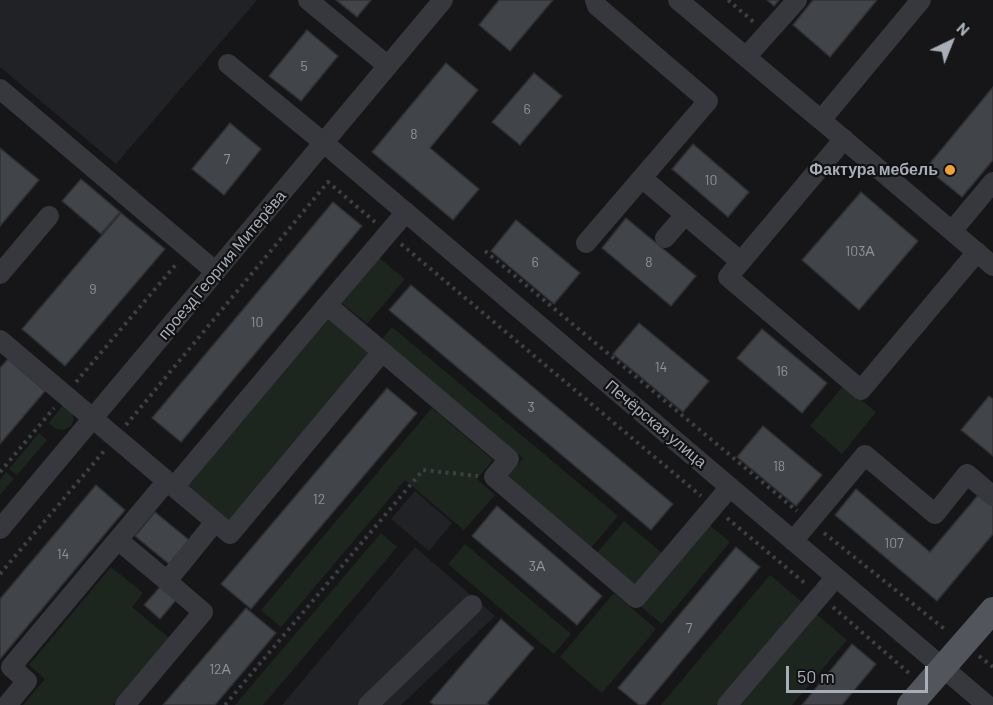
<!DOCTYPE html>
<meta charset="utf-8">
<style>
body{margin:0}
#map{position:relative;width:993px;height:705px;overflow:hidden;background:#161618;font-family:Barlow,sans-serif}
canvas{display:block}
.north{position:absolute;left:921px;top:12px;width:60px;height:60px;-webkit-text-stroke:4px #111113;paint-order:stroke;rotate:43deg;font-size:16px;font-weight:700;line-height:24px;text-align:center;color:#a7aeb8}
.north::after{content:'';display:block;margin:auto;width:21px;height:27px;background:#a7aeb8;clip-path:polygon(50% 0,100% 100%,50% 72%,0 100%)}
.scale{position:absolute;left:786px;top:666px;width:142px;height:27px;box-sizing:border-box;border:3px solid #a7aeb8;border-top:0;padding-left:8px;font-size:18px;line-height:21px;white-space:nowrap;color:#a7aeb8;-webkit-text-stroke:4px #111113;paint-order:stroke}
</style>
<div id="map">
<canvas width="993" height="705"></canvas>
<div class="north">N</div>
<div class="scale">50 m</div>
</div>
<script>
const ctx = document.querySelector('canvas').getContext('2d');
ctx.lineJoin = 'round';
function fill(path, color) { ctx.fillStyle = color; ctx.fill(path, 'evenodd'); }
const toPath = rows => new Path2D(rows.map(r => 'M' + r).join(''));
function trace(path, color, width, dash) { ctx.strokeStyle = color; ctx.lineWidth = width; ctx.lineCap = dash ? 'butt' : 'round'; ctx.setLineDash(dash || []); ctx.stroke(path); }
function write(font, color, halo, rows, align = 'center') {
  ctx.font = font + ' Barlow,sans-serif'; ctx.lineWidth = 4.5; ctx.setLineDash([]); ctx.textBaseline = 'middle'; ctx.strokeStyle = halo; ctx.fillStyle = color; for (const [text, x, y, turn = 0] of rows) {
    ctx.save(); ctx.translate(x, y); ctx.rotate((+turn || 0) * Math.PI / 180); ctx.textAlign = isNaN(turn) ? turn : align; if (halo) ctx.strokeText(text, 0, 0); ctx.fillText(text, 0, 0); ctx.restore();
  }
}
fill(toPath([
 [0,0,257,0,116,164,0,67],
 [415,491,452,523,429,551,391,519],
 [415,547,495,616,401,705,282,705]
]), '#212225');
fill(toPath([
 [379,258,405,279,367,324,342,303],
 [328,318,369,353,229,520,187,486],
 [392,327,618,516,591,548,507,477,523,458,382,339],
 [844,385,876,412,842,454,810,426],
 [63,405,71,412,74,419,71,426,64,430,56,429,49,423],
 [432,408,493,460,477,479,495,495,464,530,405,480,281,627,261,610],
 [39,433,47,440,17,475,9,469],
 [6,472,14,479,0,495,0,480],
 [624,521,662,553,636,585,597,553],
 [707,523,730,542,662,624,639,605],
 [381,533,397,547,263,705,235,705],
 [465,544,571,634,554,654,448,564],
 [111,567,143,593,132,607,169,638,113,705,23,705,45,679,29,665],
 [770,575,802,602,716,705,661,705],
 [614,593,656,629,602,693,560,657],
 [814,612,847,640,792,705,737,705]
]), '#1d261e');
const building = toPath([
 [336,0,371,0,357,17,336,0],
 [499,0,553,0,510,51,479,25,499,0],
 [767,0,779,0,774,6,767,0],
 [813,0,877,0,830,57,793,25,813,0],
 [307,30,338,56,301,101,269,76,307,30],
 [446,63,478,90,430,148,479,189,453,220,372,152,446,63],
 [534,73,562,96,520,145,492,122,534,73],
 [993,87,993,160,962,197,926,168,993,87],
 [230,123,261,149,224,195,192,169,230,123],
 [693,144,749,192,728,217,672,169,693,144],
 [0,148,39,180,0,226,0,148],
 [81,179,120,212,101,234,62,201,81,179],
 [861,192,918,241,859,310,802,260,861,192],
 [333,202,362,226,181,442,152,418,333,202],
 [121,213,165,249,65,366,22,329,121,213],
 [626,218,696,276,671,306,602,248,626,218],
 [516,220,580,273,554,304,491,251,516,220],
 [411,285,673,504,651,530,389,310,411,285],
 [639,323,709,381,683,412,613,354,639,323],
 [762,329,827,383,802,413,737,358,762,329],
 [8,359,45,391,0,444,0,368,8,359],
 [387,388,417,413,251,609,221,584,387,388],
 [989,396,993,399,993,456,961,430,989,396],
 [763,426,822,475,796,506,737,457,763,426],
 [96,485,125,510,0,659,0,599,96,485],
 [856,489,930,552,979,494,993,506,993,534,937,601,835,515,856,489],
 [497,506,602,596,577,625,472,536,497,506],
 [155,512,189,540,169,564,135,536,155,512],
 [736,547,760,567,645,705,639,705,618,688,736,547],
 [160,587,176,600,160,619,144,605,160,587],
 [246,608,276,633,215,705,163,705,246,608],
 [501,619,534,648,487,703,489,705,434,705,430,702,501,619],
 [852,644,876,664,842,705,802,705,852,644]
]);
fill(building, '#414448');
trace(building, '#2f3034', 1.5);
trace(toPath([
 [728,0,755,23],
 [401,244,701,496],
 [485,251,797,511],
 [76,382,178,262],
 [126,425,328,182,375,222],
 [0,472,54,408],
 [727,518,807,585],
 [824,533,947,631],
 [0,574,104,451],
 [833,607,911,675],
 [979,656,993,667],
 [225,705,423,470,478,476]
]), '#3c3f44', 4, [3, 4.5]);
trace(toPath([
 [308,0,388,66],
 [678,0,821,120,921,0],
 [746,57,797,0],
 [228,64,324,143,987,705],
 [0,89,216,272],
 [821,120,993,266],
 [844,139,728,277,861,390,977,252],
 [642,178,741,262],
 [406,212,327,305,509,459,494,477,636,598,730,487],
 [952,231,993,182],
 [665,238,685,215],
 [586,243,708,101,597,6,595,0],
 [0,274,49,216],
 [327,305,174,487,230,534,382,352],
 [0,340,174,487],
 [0,529,443,0],
 [118,540,167,581],
 [793,541,865,455,935,514,967,474,993,496],
 [7,705,27,681,11,667,167,481],
 [125,705,203,612,167,581,215,522],
 [368,705,472,605],
 [727,705,836,577]
]), '#36383d', 20);
trace(toPath([
 [910,705,993,610]
]), '#52555c', 26);
for (const [x, y, r, color] of [
 [950,170,6,"#f5a130"]
]) { const dot = new Path2D(); dot.arc(x, y, r, 0, 2 * Math.PI); ctx.fillStyle = color; ctx.fill(dot); trace(dot, '#111113', 2); }
write('14px', '#8e949c', null, [
 ["5",304,66],
 ["6",527,109],
 ["8",414,134],
 ["7",227,159],
 ["10",711,180],
 ["103А",860,251],
 ["6",535,262],
 ["8",649,262],
 ["9",93,289],
 ["10",257,322],
 ["14",661,367],
 ["16",782,371],
 ["3",531,407],
 ["18",779,466],
 ["12",319,499],
 ["107",894,543],
 ["14",63,554],
 ["3А",537,566],
 ["7",689,628],
 ["12А",220,669]
]);
write('bold 16px', '#a7aeb8', '#111113', [
 ["Фактура мебель",938,170]
], 'right');
write('16px', '#a7aeb8', '#111113', [
 ["проезд Георгия Митерёва",222,265,-50],
 ["Печёрская улица",656,424,40]
]);
</script>
